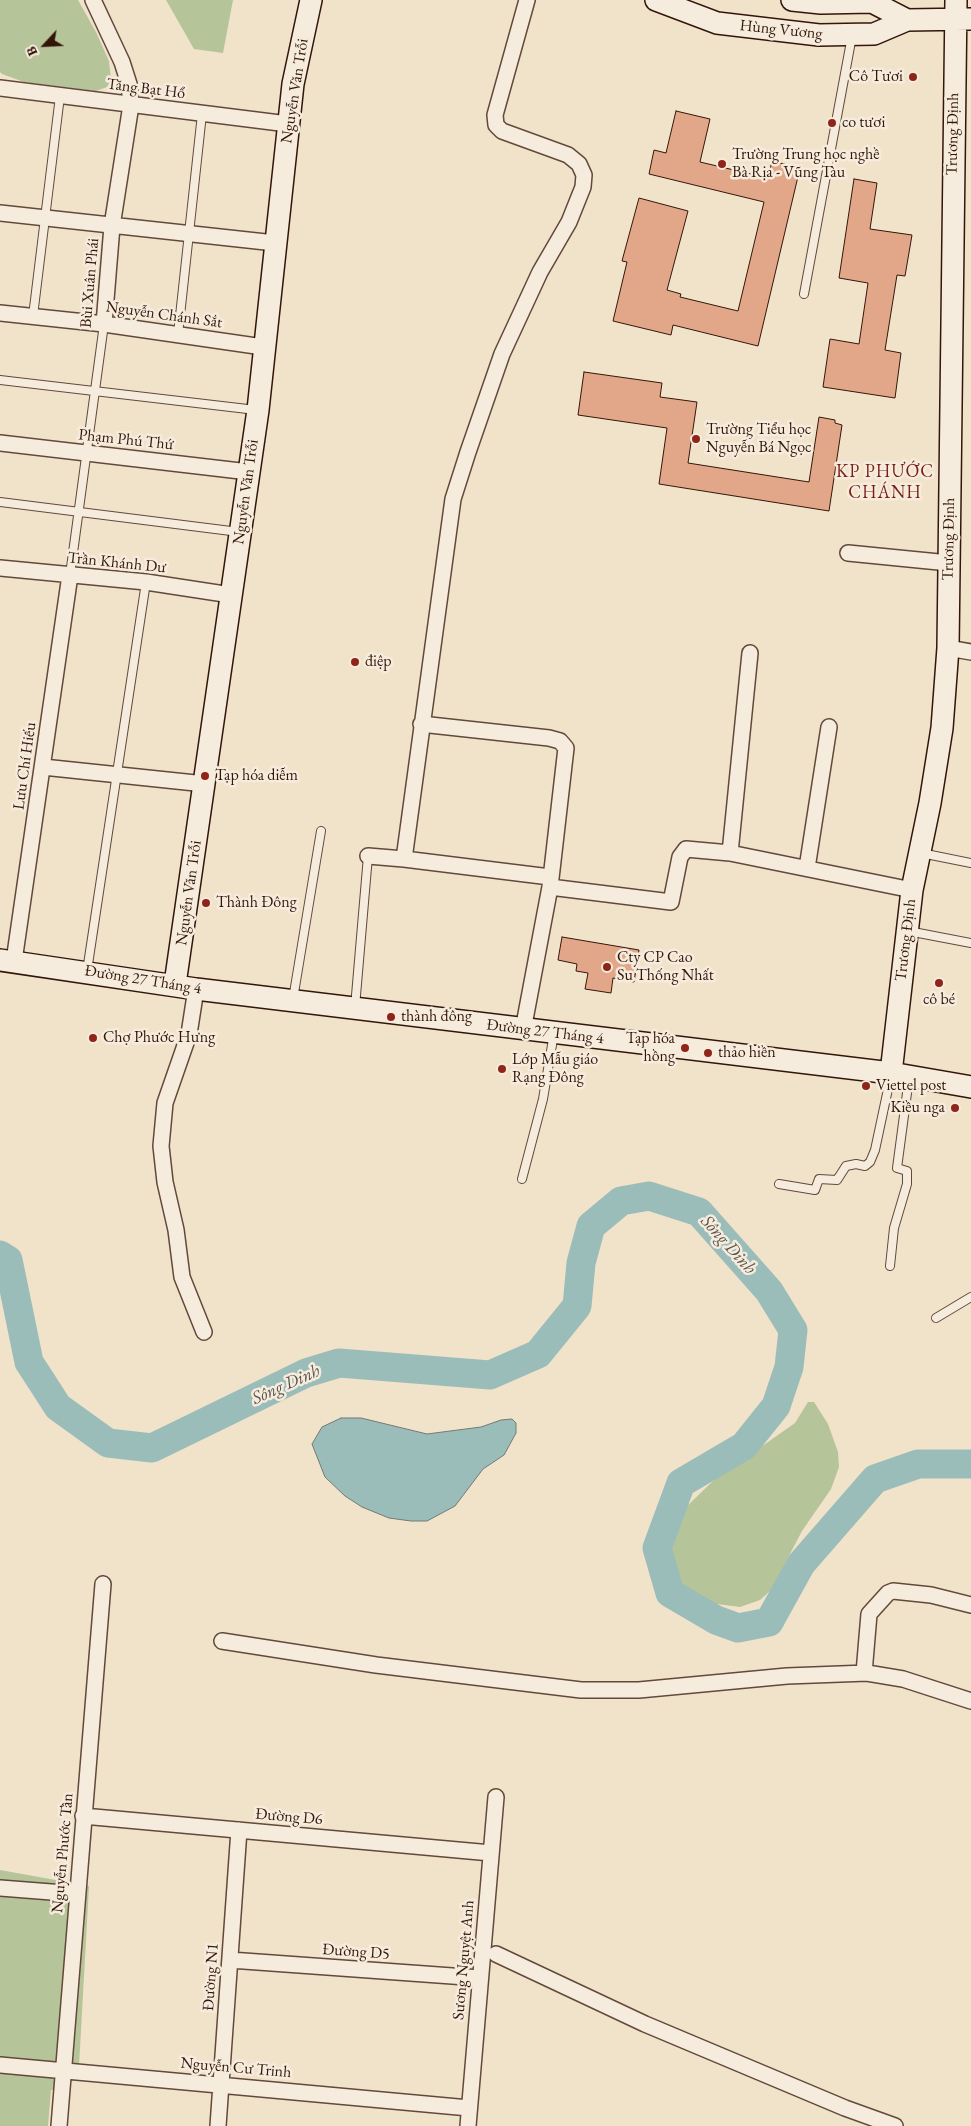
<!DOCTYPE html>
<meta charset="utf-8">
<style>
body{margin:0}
#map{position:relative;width:971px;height:2126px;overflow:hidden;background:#f1e2ca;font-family:"EB Garamond",serif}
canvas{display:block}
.north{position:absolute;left:20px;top:20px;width:50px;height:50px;-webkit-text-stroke:4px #f6ecdd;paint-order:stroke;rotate:245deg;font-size:14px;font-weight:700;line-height:20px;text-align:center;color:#33160a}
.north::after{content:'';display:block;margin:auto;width:18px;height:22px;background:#33160a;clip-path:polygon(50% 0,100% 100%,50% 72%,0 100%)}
</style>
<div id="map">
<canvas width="971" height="2126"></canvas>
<div class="north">B</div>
</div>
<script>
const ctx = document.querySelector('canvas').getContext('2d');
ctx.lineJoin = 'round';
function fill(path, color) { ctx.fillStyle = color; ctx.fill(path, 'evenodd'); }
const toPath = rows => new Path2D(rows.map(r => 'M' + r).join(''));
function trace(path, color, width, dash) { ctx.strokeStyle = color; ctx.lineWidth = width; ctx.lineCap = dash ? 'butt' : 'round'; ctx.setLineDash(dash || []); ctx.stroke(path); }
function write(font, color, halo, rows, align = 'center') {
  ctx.font = font + ' "EB Garamond",serif'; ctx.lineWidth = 5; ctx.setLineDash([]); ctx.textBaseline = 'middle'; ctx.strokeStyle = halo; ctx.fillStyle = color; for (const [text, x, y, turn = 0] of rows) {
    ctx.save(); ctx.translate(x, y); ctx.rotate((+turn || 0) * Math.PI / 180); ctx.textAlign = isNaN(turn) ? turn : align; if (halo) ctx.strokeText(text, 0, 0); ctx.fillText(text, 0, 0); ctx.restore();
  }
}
fill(toPath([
 [0,0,78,0,96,32,109,61,111,80,107,87,96,91,24,82,2,74,0,72],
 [166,0,233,0,223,53,194,49],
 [808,1402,814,1402,828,1424,838,1452,839,1467,831,1489,802,1531,771,1590,760,1600,740,1607,693,1601,685,1596,673,1582,665,1562,668,1537,672,1526,681,1512,714,1480,795,1423],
 [0,1870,89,1886,79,2066,62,2090,51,2090,48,2126,0,2126]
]), '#b6c49a');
const water = toPath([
 [341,1418,361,1418,427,1434,481,1427,501,1420,512,1419,516,1423,516,1433,504,1455,483,1469,455,1506,427,1521,411,1521,389,1518,362,1507,345,1496,325,1477,312,1444,322,1427,341,1418]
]);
fill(water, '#9bbdba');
trace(water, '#717a74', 1);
trace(toPath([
 [0,1255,8,1260,29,1362,58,1407,108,1443,152,1448,306,1373,339,1363,490,1375,538,1354,577,1306,581,1263,591,1226,621,1201,649,1196,699,1212,769,1291,793,1330,789,1367,776,1406,744,1446,681,1483,657,1548,670,1593,716,1620,738,1628,769,1622,801,1564,875,1479,918,1464,971,1464]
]), '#9bbdba', 29);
const building = toPath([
 [676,111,710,119,700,162,768,178,772,161,800,168,758,346,673,325,671,335,613,321,627,262,622,261,639,198,688,211,667,290,681,294,680,297,738,311,764,202,649,174,654,150,666,153,676,111],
 [854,179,877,183,870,229,912,235,905,276,897,275,885,350,901,353,895,398,823,387,830,339,859,344,868,283,839,278,854,179],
 [584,372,662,383,660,397,697,402,688,463,809,482,819,417,835,420,835,423,842,425,829,511,659,484,667,428,578,415,584,372],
 [562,937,639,950,634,982,613,978,611,993,585,989,588,973,576,971,577,964,558,960,562,937]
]);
fill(building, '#e2a789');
trace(building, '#33160a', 1);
const lane = toPath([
 [804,294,852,36],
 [33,316,60,96],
 [178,334,202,114],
 [0,380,256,410],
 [0,502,239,532],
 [70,575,104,324],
 [921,853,971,863],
 [908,931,971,943],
 [87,971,146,582],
 [293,999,321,831],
 [355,1007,368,856],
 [522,1179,543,1099,554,1033],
 [779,1184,815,1190,819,1179,837,1180,846,1166,856,1164,865,1166,870,1162,875,1150,891,1075],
 [890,1266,894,1228,907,1184,907,1171,897,1168,909,1078],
 [936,1318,971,1297]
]);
const street = toPath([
 [93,0,122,62,129,84,131,105,112,226,104,324],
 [0,88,288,124],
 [0,213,275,243],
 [0,313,104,324,263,347],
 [0,443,249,472],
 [848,553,949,563],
 [0,568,146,582,231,595],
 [948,648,971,652],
 [421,724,549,738,560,741,566,748,550,887,523,1030],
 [43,767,205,784],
 [730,853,750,653],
 [368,856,404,859,453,499,468,452,502,354,540,272,569,222,583,187,584,175,579,164,568,155,502,131,496,125,495,115,527,0],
 [404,859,550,877],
 [807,868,829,727],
 [550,887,671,902,680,857,686,849,730,853,912,890],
 [14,961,70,575],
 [196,989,189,1034,165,1103,161,1146,165,1182,176,1230,182,1277,204,1332],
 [222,1641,376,1665,581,1690,639,1690,787,1676,867,1673,903,1679,971,1701],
 [864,1673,869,1614,888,1593,893,1591,931,1595,971,1605],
 [83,1816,491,1853],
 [0,1888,77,1894],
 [496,1954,645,2024,845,2108,895,2126],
 [230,1960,480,1978],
 [0,2065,469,2108],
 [59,2126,103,1584],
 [218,2126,239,1830],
 [468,2126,496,1797]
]);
const secondary = toPath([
 [656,0,717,23,819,35,874,34,907,20,971,19],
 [792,0,821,3,872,2,907,20],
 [0,960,196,989,891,1073,971,1087],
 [175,984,258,410,293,84,311,0],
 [891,1073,912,890,930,803,942,728,948,648,956,0]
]);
trace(lane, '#62493a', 10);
trace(street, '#62493a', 18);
trace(secondary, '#33160a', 24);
trace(lane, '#f6ecdd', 8);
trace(street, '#f6ecdd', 15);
trace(secondary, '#f6ecdd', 21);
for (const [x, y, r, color] of [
 [913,77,5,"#8f2418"],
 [832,123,5,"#8f2418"],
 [722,164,5,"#8f2418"],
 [696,439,5,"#8f2418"],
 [355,662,5,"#8f2418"],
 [205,776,5,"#8f2418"],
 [206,903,5,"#8f2418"],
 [607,967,5,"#8f2418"],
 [939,983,5,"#8f2418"],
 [391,1017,5,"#8f2418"],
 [93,1038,5,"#8f2418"],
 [685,1048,5,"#8f2418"],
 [708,1053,5,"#8f2418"],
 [502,1069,5,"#8f2418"],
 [866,1086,5,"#8f2418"],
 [955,1108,5,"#8f2418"]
]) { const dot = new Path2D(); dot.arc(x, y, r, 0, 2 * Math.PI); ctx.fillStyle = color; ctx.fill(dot); trace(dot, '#f6ecdd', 2); }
write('16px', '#33160a', '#f6ecdd', [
 ["Hùng Vương",781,30,6],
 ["Tăng Bạt Hổ",146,89,7],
 ["Nguyễn Văn Trỗi",295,91,-81],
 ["Trương Định",953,134,-89],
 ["Bùi Xuân Phái",90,283,-85],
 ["Nguyễn Chánh Sắt",164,315,8],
 ["Phạm Phú Thứ",126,440,6],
 ["Nguyễn Văn Trỗi",246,492,-82],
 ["Trương Định",949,539,-89],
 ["Trần Khánh Dư",117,563,6],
 ["Lưu Chí Hiếu",25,766,-82],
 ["Nguyễn Văn Trỗi",189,893,-82],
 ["Trương Định",906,940,-83],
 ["Đường 27 Tháng 4",143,980,9],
 ["Đường 27 Tháng 4",545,1032,7],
 ["Đường D6",289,1817,5],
 ["Nguyễn Phước Tần",63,1853,-85],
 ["Đường D5",356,1952,4],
 ["Sương Nguyệt Anh",464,1960,-85],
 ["Đường N1",211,1977,-86],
 ["Nguyễn Cư Trinh",236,2068,5]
]);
write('16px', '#33160a', '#f6ecdd', [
 ["Cô Tươi",903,77,"right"],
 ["co tươi",842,123],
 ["Trường Trung học nghề",732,155],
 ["Bà Rịa - Vũng Tàu",732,173],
 ["Trường Tiểu học",706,430],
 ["Nguyễn Bá Ngọc",706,448],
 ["điệp",365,662],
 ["Tạp hóa diễm",215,776],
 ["Thành Đông",216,903],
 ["Cty CP Cao",617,958],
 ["Su Thống Nhất",617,976],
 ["cô bé",939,1000,"center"],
 ["thành đông",401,1017],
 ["Chợ Phước Hưng",103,1038],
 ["Tạp hóa",675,1039,"right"],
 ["hồng",675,1057,"right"],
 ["thảo hiền",718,1053],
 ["Lớp Mẫu giáo",512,1060],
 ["Rạng Đông",512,1078],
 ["Viettel post",876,1086],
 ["Kiều nga",945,1108,"right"]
], 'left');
ctx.letterSpacing = '1px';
write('18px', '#7a1f14', '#f6ecdd', [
 ["KP PHƯỚC",885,472],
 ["CHÁNH",885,493]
]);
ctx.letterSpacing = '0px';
write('italic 18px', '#575048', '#f6ecdd', [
 ["Sông Dinh",728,1245,48],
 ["Sông Dinh",286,1385,-24]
]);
</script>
